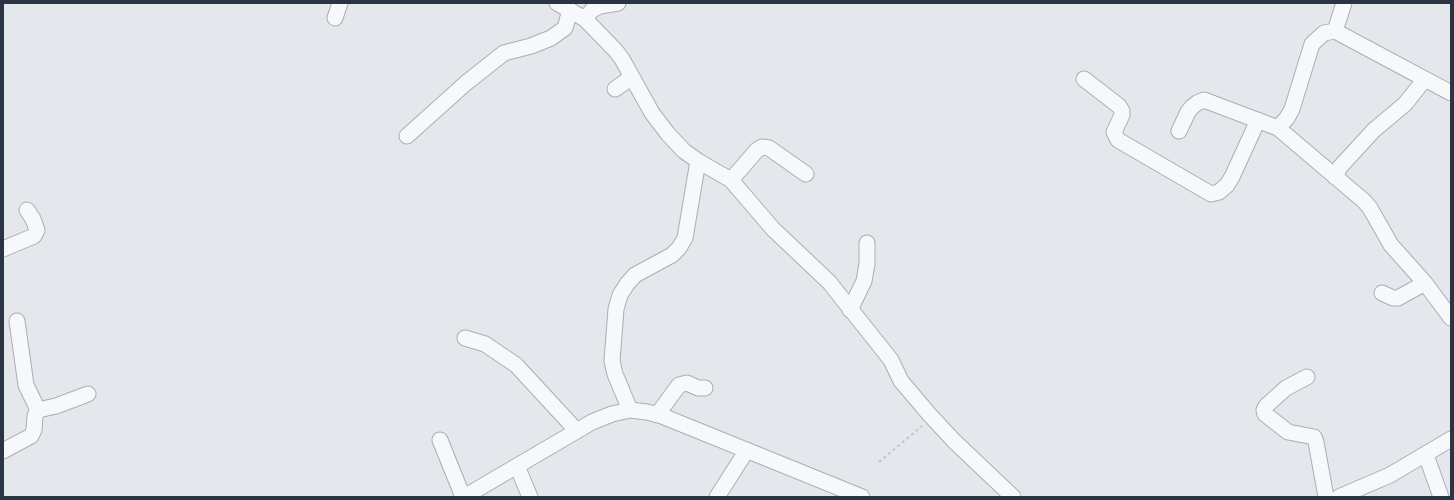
<!DOCTYPE html>
<style>
body{margin:0}
#map{position:relative;width:1454px;height:500px;overflow:hidden;background:#e4e7ec;font-family:"Varela Round",sans-serif}
canvas{display:block}
.frame{position:absolute;inset:0;border:4px solid #2b3445;pointer-events:none}
</style>
<div id="map">
<canvas width="1454" height="500"></canvas>
<div class="frame"></div>
</div>
<script>
const ctx = document.querySelector('canvas').getContext('2d');
ctx.lineJoin = 'round';
const toPath = rows => new Path2D(rows.map(r => 'M' + r).join(''));
function trace(path, color, width, dash) { ctx.strokeStyle = color; ctx.lineWidth = width; ctx.lineCap = dash ? 'butt' : 'round'; ctx.setLineDash(dash || []); ctx.stroke(path); }
const minor = toPath([
 [557,3,585,19,616,51,622,59,652,113,668,134,684,151,698,161,731,180,773,229,829,282,891,360,901,381,929,414,954,441,1013,497],
 [335,18,340,3],
 [585,19,592,10,600,6,618,3],
 [1335,31,1344,3],
 [1084,79,1119,106,1122,111,1122,115,1114,132,1118,140,1211,194,1219,192,1227,185,1232,177,1258,120],
 [615,89,632,77],
 [1278,128,1287,118,1292,109,1312,44,1324,33,1335,31,1451,93],
 [1179,131,1188,112,1192,107,1197,103,1204,100,1278,128,1364,201,1370,208,1391,245,1425,283,1451,318],
 [407,136,466,83,504,53,531,46,551,38,565,28,570,10],
 [1335,177,1340,167,1374,130,1405,104,1425,79],
 [731,180,757,150,762,147,769,148,806,174],
 [3,249,34,236,37,230,33,219,27,210],
 [1382,293,1393,298,1398,298,1425,283],
 [850,310,864,281,867,264,867,243],
 [17,321,26,385,38,410],
 [465,338,485,344,516,365,577,431],
 [1307,377,1286,388,1266,406,1264,410,1265,414,1288,432,1314,437,1316,442,1326,497],
 [630,410,615,374,612,361,616,309,620,295,627,284,635,275,672,255,679,248,685,238,698,161],
 [657,415,679,385,687,383,698,388,705,388],
 [440,440,463,497],
 [3,451,31,436,34,430,35,416,38,410,56,406,88,394],
 [1426,455,1441,497],
 [517,466,530,497],
 [464,497,592,422,612,414,630,410,647,412,662,416,862,497],
 [717,497,747,450],
 [1339,497,1390,475,1451,439]
]);
trace(minor, '#a9aeb7', 17);
trace(toPath([
 [879,462,922,426]
]), '#c2c5cb', 2, [3, 3]);
trace(minor, '#f7f8fa', 15);
</script>
